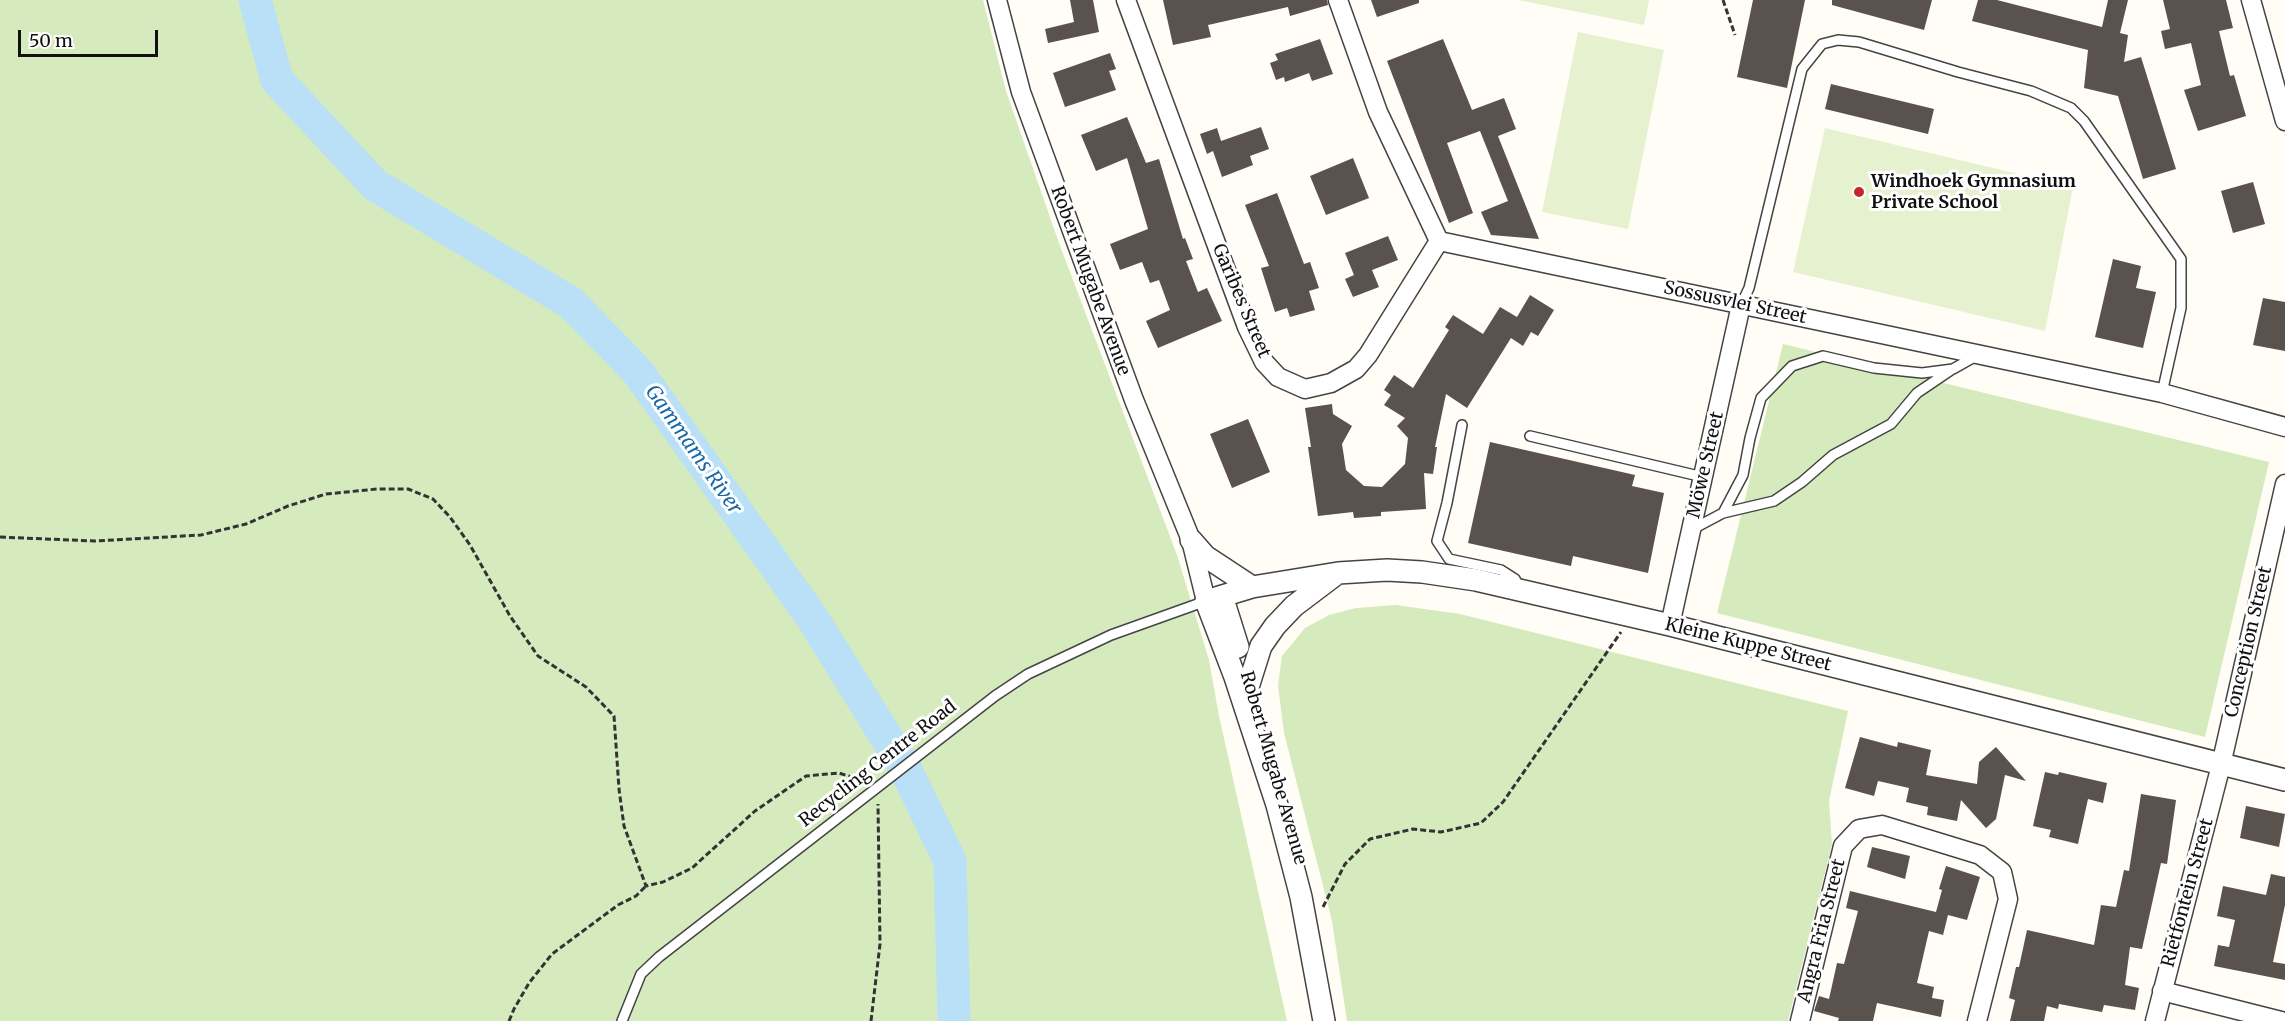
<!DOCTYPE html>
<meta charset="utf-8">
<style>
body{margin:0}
#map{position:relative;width:2285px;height:1021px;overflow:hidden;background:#fffdf5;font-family:Merriweather,serif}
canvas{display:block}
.scale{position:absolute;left:18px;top:30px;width:140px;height:27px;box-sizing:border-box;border:3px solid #111;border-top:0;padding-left:8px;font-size:18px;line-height:21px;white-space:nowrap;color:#111;-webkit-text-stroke:4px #fff;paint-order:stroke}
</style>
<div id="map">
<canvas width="2285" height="1021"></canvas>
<div class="scale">50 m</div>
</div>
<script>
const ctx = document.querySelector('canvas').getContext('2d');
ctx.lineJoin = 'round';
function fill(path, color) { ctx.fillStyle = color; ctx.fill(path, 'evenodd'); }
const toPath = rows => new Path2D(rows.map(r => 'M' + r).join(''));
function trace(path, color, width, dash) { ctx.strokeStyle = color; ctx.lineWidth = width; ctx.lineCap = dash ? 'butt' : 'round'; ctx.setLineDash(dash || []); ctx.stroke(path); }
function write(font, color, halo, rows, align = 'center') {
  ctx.font = font + ' Merriweather,serif'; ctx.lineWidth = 6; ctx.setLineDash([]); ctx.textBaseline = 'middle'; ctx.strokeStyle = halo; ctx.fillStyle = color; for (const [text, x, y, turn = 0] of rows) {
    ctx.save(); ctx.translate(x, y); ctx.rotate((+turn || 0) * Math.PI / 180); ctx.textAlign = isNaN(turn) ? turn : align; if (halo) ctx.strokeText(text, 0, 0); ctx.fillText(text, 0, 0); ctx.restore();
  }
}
fill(toPath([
 [0,0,983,0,1006,91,1059,243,1177,555,1209,660,1219,716,1287,1021,0,1021],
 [1783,344,2269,462,2205,737,1717,613],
 [1396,605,1460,614,1848,711,1829,801,1832,844,1788,1021,1347,1021,1332,921,1284,733,1278,685,1282,656,1305,628,1329,615,1356,608]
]), '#d5ebbd');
fill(toPath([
 [1518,0,1649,0,1644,25],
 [1578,32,1664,50,1628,229,1542,212],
 [1825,128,2073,187,2045,331,1793,272]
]), '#e6f2cf');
trace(toPath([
 [255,0,277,80,375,185,571,303,638,372,813,619,904,766,950,861,954,1021]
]), '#b9e0f7', 33);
fill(toPath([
 [1070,0,1093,0,1099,32,1048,43,1045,29,1074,22],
 [1163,0,1327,0,1328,5,1290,16,1288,7,1208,25,1211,37,1173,45],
 [1371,0,1419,0,1419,3,1377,17],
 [1753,0,1805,0,1787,88,1737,77],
 [1832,0,1932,0,1924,30,1832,5],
 [1978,0,1997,0,2102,27,2108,0,2128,0,2120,33,2128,35,2124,62,2141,57,2176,169,2143,179,2118,96,2084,88,2088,50,1972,21],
 [2163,0,2226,0,2233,28,2219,31,2230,76,2234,75,2246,116,2198,131,2184,90,2201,85,2191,43,2165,49,2161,31,2170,29],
 [1320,39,1333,74,1312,81,1309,73,1285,82,1284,77,1276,80,1270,63,1278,60,1275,54],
 [1443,39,1472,110,1504,98,1516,129,1498,136,1539,239,1491,235,1481,212,1508,201,1480,131,1447,143,1473,213,1449,223,1387,61],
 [1110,53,1116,69,1109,71,1116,90,1065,107,1053,73],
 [1831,84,1934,109,1928,134,1825,109],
 [1127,117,1146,163,1159,159,1183,239,1185,238,1193,259,1186,261,1198,292,1207,288,1222,321,1158,348,1146,321,1170,310,1159,280,1150,283,1142,262,1120,270,1110,244,1148,229,1127,158,1096,171,1081,135],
 [1261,127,1269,149,1250,156,1253,165,1222,177,1213,151,1207,154,1200,134,1217,128,1221,141],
 [1353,158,1369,198,1326,215,1310,176],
 [2253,182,2265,224,2233,233,2221,191],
 [1277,193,1304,264,1310,262,1319,288,1309,291,1315,310,1290,317,1287,308,1275,312,1261,268,1269,266,1245,205],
 [1388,236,1398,260,1372,270,1379,287,1353,297,1345,279,1354,275,1345,253],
 [2113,259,2141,266,2136,288,2156,292,2143,348,2095,337],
 [1530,295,1554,310,1538,336,1531,332,1523,346,1511,338,1467,408,1446,394,1435,447,1437,447,1433,474,1424,473,1426,509,1381,512,1381,516,1354,518,1353,512,1318,516,1308,447,1311,447,1305,408,1332,404,1333,414,1352,426,1342,444,1346,470,1364,486,1382,487,1405,464,1408,438,1397,426,1405,418,1384,405,1391,395,1384,390,1394,375,1413,388,1449,330,1445,327,1453,315,1483,334,1500,307,1517,317],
 [2263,298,2285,302,2285,351,2253,345],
 [1248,419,1270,472,1232,488,1210,434],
 [1490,442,1635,475,1632,486,1664,493,1648,573,1573,556,1571,566,1468,543],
 [1860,737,1897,747,1898,742,1931,750,1926,775,1977,784,1979,762,1996,747,2026,781,2005,775,1996,819,1986,828,1961,800,1957,821,1927,815,1928,807,1906,802,1909,788,1878,781,1874,796,1845,788],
 [2045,772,2058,775,2059,772,2107,783,2103,803,2088,799,2078,844,2049,837,2051,830,2033,826],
 [2141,794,2176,800,2167,864,2161,863,2142,949,2130,947,2125,985,2139,988,2135,1010,2104,1005,2102,1012,2059,1004,2058,1009,2047,1006,2044,1021,2010,1021,2015,1000,2009,998,2016,967,2019,967,2027,930,2094,945,2101,905,2116,907,2124,870,2129,871],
 [2246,806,2285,814,2279,847,2240,838],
 [1872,847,1910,856,1905,879,1867,867],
 [1946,866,1980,877,1967,920,1948,915,1943,935,1929,931,1917,983,1934,987,1932,998,1944,1000,1941,1017,1877,1003,1873,1021,1838,1021,1839,1018,1814,1011,1819,996,1829,999,1837,963,1844,964,1858,911,1846,908,1850,891,1936,912,1942,890,1939,889],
 [2271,874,2285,877,2285,905,2273,962,2285,964,2285,980,2214,966,2218,945,2229,947,2235,920,2217,916,2223,886,2266,895]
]), '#5a524d');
const service = toPath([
 [1741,305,1749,288,1802,69,1822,44,1838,40,1859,42,1958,72,2031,91,2071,108,2084,121,2181,259,2181,308,2162,393],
 [1462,425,1447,503,1437,541,1449,559,1501,570,1515,579,1520,589],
 [1530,436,1703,477],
 [1723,513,1774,501,1802,482,1833,455,1891,424,1917,393,1951,370],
 [1691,530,1723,513,1743,475,1750,438,1761,398,1792,366,1823,356,1874,368,1922,373,1953,369,1976,356],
 [622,1021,641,974,659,957,995,696,1028,674,1111,635,1206,601]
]);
const minor = toPath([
 [997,0,1021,92,1134,400,1191,540,1206,601],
 [1126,0,1247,327,1264,362,1278,377,1305,389,1331,383,1356,369,1368,355,1439,241],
 [1338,0,1378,112,1439,241,2162,393,2285,427],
 [2251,0,2285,121],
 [1670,625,1741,305],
 [2162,991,2281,1021],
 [1800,1021,1843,846,1859,829,1882,825,1980,855,2002,872,2008,899,1977,1021],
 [2155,1021,2221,765,2285,484]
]);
const tertiary = toPath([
 [1191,540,1205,556,1252,587],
 [1222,596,1238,647],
 [1249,684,1261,646,1275,626,1294,606,1335,575],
 [1324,1021,1301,897,1277,805,1235,677,1206,601,1252,587,1338,573,1387,570,1422,572,1476,580,1670,625,2285,780]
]);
trace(service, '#444', 12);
trace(minor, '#444', 21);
trace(tertiary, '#444', 24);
trace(toPath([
 [1723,0,1735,35],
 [0,537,95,541,201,535,246,524,288,506,326,494,377,489,408,489,433,499,450,517,470,545,510,616,538,656,586,687,614,716,619,789,624,826,646,886,663,882,692,868,755,811,806,776,839,773,864,781],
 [1323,907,1345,864,1370,839,1413,829,1441,832,1481,823,1503,802,1621,632],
 [509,1021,514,1009,529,983,552,954,618,905,636,896,646,886],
 [871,1021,880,944,878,804]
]), '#333', 3, [6, 3]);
trace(service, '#fff', 9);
trace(minor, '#fff', 18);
trace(tertiary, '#fff', 21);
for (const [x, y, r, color] of [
 [1859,192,6,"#c4262e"]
]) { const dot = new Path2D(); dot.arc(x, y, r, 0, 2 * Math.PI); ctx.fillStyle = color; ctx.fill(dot); trace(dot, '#fff', 2); }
write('bold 18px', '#111', '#fff', [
 ["Windhoek Gymnasium",1871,182],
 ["Private School",1871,203]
], 'left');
write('18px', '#111', '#fff', [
 ["Robert Mugabe Avenue",1090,281,70],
 ["Garibes Street",1241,301,67],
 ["Sossusvlei Street",1735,303,12],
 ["Möwe Street",1706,465,-77],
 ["Conception Street",2249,642,-77],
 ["Kleine Kuppe Street",1748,645,14],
 ["Recycling Centre Road",878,764,-38],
 ["Robert Mugabe Avenue",1273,768,74],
 ["Rietfontein Street",2188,893,-75],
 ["Angra Fria Street",1822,931,-76]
]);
write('italic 20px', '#1768a6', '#fff', [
 ["Gammams River",693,450,55]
]);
</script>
